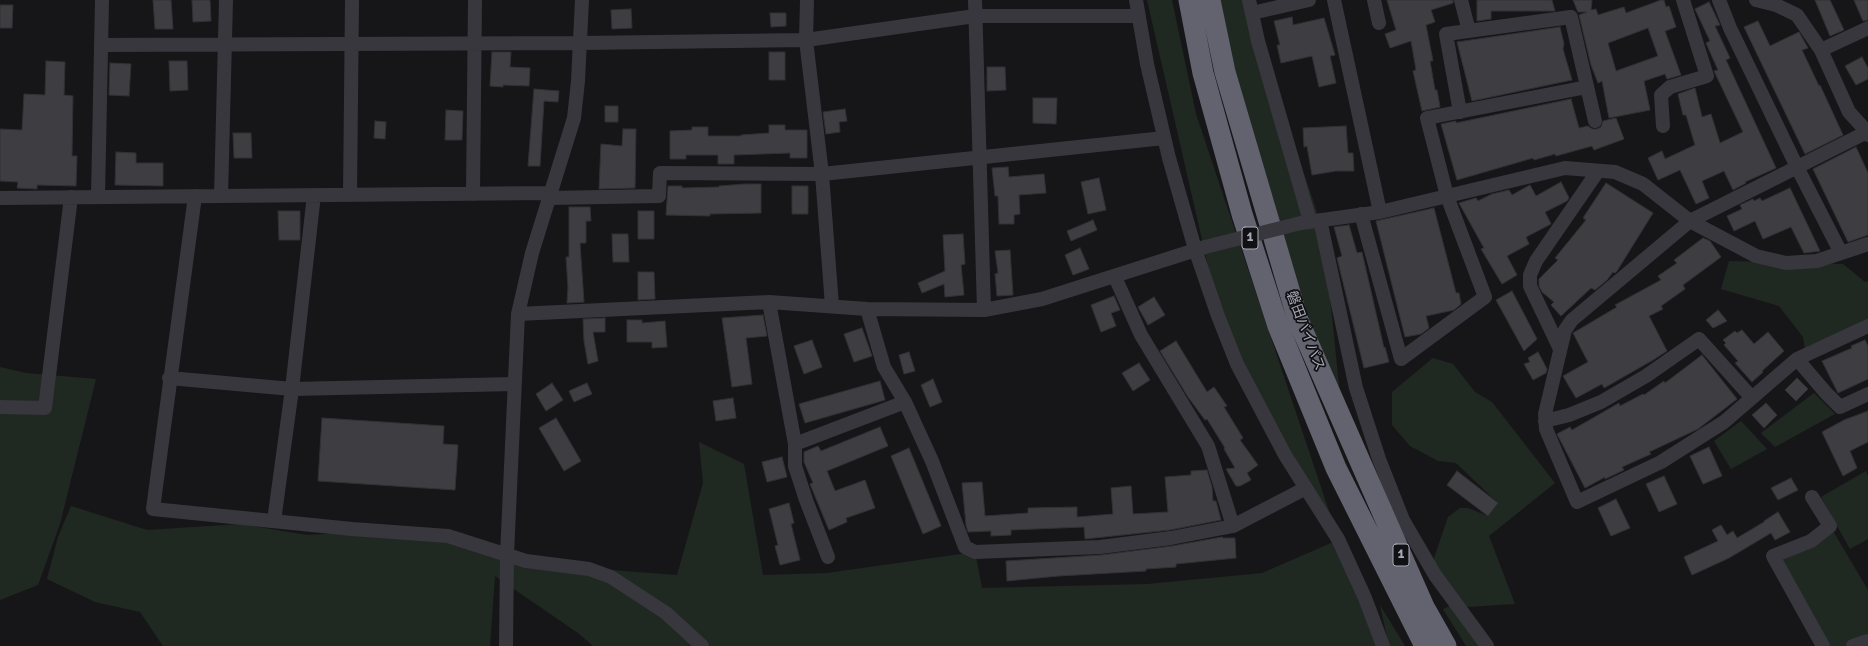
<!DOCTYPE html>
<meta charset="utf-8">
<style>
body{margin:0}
canvas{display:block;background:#161618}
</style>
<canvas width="1868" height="646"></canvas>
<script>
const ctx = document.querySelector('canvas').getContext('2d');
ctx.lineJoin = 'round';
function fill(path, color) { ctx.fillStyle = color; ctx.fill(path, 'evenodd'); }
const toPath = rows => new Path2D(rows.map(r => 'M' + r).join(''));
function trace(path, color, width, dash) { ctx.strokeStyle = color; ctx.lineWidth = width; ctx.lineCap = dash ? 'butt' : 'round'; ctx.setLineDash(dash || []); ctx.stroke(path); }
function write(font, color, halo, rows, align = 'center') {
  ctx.font = font + ' Signika,"Noto Sans JP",sans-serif'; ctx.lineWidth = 3.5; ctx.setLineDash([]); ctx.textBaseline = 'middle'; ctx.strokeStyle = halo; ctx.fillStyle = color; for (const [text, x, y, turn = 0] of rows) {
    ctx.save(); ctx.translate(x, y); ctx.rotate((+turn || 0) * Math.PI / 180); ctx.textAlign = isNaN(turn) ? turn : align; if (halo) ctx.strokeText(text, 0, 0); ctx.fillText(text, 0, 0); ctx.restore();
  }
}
fill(toPath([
 [1147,0,1172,0,1196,114,1331,517,1260,407,1212,283],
 [1211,0,1250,0,1255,28,1323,230,1343,424,1217,33],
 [1729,261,1843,264,1865,282,1868,281,1868,326,1806,355,1803,337,1779,306,1721,289],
 [1433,358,1453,364,1475,392,1492,402,1555,483,1489,536,1515,604,1466,607,1433,561,1448,517,1460,508,1468,508,1488,516,1498,503,1456,463,1438,461,1410,446,1392,425,1392,392],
 [0,367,26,373,96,379,60,524,38,585,0,600],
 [1814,393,1835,414,1775,447,1761,433],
 [1741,421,1767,449,1731,469,1714,441],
 [699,442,744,464,763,575,827,573,975,552,982,588,1148,584,1262,573,1345,537,1382,644,1379,646,593,646,578,633,495,576,490,646,163,646,140,612,95,602,47,579,58,537,71,506,147,530,240,524,307,535,379,531,427,535,571,567,677,575,703,483],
 [1866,471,1868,476,1868,539,1850,549,1821,497],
 [1830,526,1868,590,1868,641,1853,646,1823,646,1773,556],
 [1380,605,1405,646,1389,646],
 [1452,605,1483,646,1466,646,1443,609]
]), '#202822');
const building = toPath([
 [153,0,171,0,173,29,155,29,153,0],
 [192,0,210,0,211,21,193,22,192,0],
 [1387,0,1453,0,1453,3,1431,10,1435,22,1426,25,1433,61,1430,61,1435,90,1437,90,1440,107,1422,111,1413,71,1416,70,1411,41,1390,48,1385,34,1396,30,1387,0],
 [1477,0,1552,0,1555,11,1491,11,1491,19,1477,21,1477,0],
 [1573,0,1592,0,1591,10,1596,9,1598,15,1624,7,1626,13,1661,0,1664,0,1666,7,1669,6,1676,27,1665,31,1681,75,1667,79,1665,74,1644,81,1650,110,1609,118,1602,81,1598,83,1591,65,1579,15,1587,12,1578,12,1573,0],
 [1648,28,1658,56,1616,71,1608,43,1648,28],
 [1815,0,1830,0,1844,30,1830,36,1815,0],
 [1854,0,1868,0,1868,20,1863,21,1854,0],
 [1709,2,1720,25,1715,26,1730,58,1726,60,1776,168,1745,182,1746,183,1733,190,1724,171,1702,181,1709,198,1696,204,1680,170,1658,180,1648,158,1662,151,1665,159,1695,145,1686,115,1683,115,1678,94,1695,88,1702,117,1711,114,1720,143,1743,132,1715,73,1714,71,1718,70,1706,43,1710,41,1695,9,1709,2],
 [0,5,13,5,12,28,0,28,0,5],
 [631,9,632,28,612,29,611,10,631,9],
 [770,13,786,13,786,26,771,27,770,13],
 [1292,17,1293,25,1324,18,1335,55,1330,56,1336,83,1319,87,1312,56,1281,63,1277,45,1280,45,1274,21,1292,17],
 [1758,21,1770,46,1799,32,1808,48,1802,50,1819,86,1820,85,1843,135,1805,154,1744,27,1758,21],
 [1560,27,1564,44,1563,49,1572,80,1472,101,1457,42,1560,27],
 [492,52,511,52,510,67,530,68,529,86,503,85,503,87,490,86,492,52],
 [769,52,785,52,785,80,769,80,769,52],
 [1862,57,1868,68,1868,79,1856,85,1845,66,1862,57],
 [46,61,65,62,64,95,73,96,72,156,77,156,76,186,37,185,37,189,17,188,18,182,0,181,0,129,22,130,24,94,45,95,46,61],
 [169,61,187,61,188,90,170,91,169,61],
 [110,63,131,64,129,96,109,95,110,63],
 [987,67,1005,67,1006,90,987,91,987,67],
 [534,89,559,91,558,102,544,101,540,166,528,166,534,89],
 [1033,98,1057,98,1056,124,1033,123,1033,98],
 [1571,99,1579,128,1588,126,1592,129,1597,129,1601,127,1603,121,1616,118,1624,139,1594,150,1592,146,1556,156,1555,154,1534,160,1533,158,1457,180,1441,124,1456,121,1456,123,1571,99],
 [605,106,618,106,618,122,605,122,605,106],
 [845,109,847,121,839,122,840,132,826,134,823,112,845,109],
 [446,110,463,111,462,140,445,140,446,110],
 [375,121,386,122,385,139,374,138,375,121],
 [769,125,785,125,785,130,807,130,807,158,790,158,790,153,734,155,734,164,718,164,718,155,686,155,686,159,670,159,670,131,692,130,692,127,708,127,708,136,741,136,741,135,769,133,769,125],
 [1346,126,1348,153,1353,153,1354,171,1336,171,1312,175,1307,146,1304,147,1303,128,1346,126],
 [623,129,636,129,635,188,599,189,601,144,622,146,623,129],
 [233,133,251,133,252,158,234,158,233,133],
 [1856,147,1868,173,1868,235,1848,242,1813,169,1856,147],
 [116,152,136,153,136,163,163,163,163,186,115,185,116,152],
 [1008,167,1009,177,1044,174,1046,193,1019,195,1020,214,1014,215,1014,224,999,224,998,196,995,196,992,168,1008,167],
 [1099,178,1106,210,1088,214,1081,182,1099,178],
 [1561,182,1569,198,1567,201,1545,212,1551,224,1526,237,1529,244,1507,256,1517,275,1502,284,1481,249,1484,248,1459,203,1476,198,1478,201,1492,194,1509,190,1512,195,1530,185,1536,196,1561,182],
 [1606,183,1653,213,1617,271,1615,273,1613,272,1607,280,1595,290,1591,288,1561,316,1551,305,1554,302,1542,292,1539,286,1539,279,1558,260,1555,258,1586,220,1583,218,1606,183],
 [745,184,761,184,761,213,710,214,710,216,666,215,668,186,682,186,682,188,719,187,719,186,745,184],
 [792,186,808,186,808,214,792,214,792,186],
 [1790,188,1820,251,1804,253,1791,227,1763,239,1755,221,1734,231,1727,216,1742,209,1740,205,1753,199,1754,201,1760,198,1762,201,1790,188],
 [569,207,590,207,591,221,586,221,586,243,580,243,584,302,567,303,568,288,566,257,569,257,569,207],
 [1434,208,1456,293,1459,293,1461,304,1454,310,1426,316,1429,328,1421,334,1405,337,1376,221,1434,208],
 [278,211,300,211,300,240,279,240,278,211],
 [638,211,654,211,654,239,638,239,638,211],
 [1093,220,1097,230,1071,241,1067,231,1093,220],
 [1349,225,1357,253,1362,252,1384,348,1385,347,1389,362,1364,368,1337,258,1342,256,1334,227,1349,225],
 [612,234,628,234,629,262,613,262,612,234],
 [963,234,965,264,961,265,964,295,945,297,944,284,922,293,918,283,945,271,943,235,963,234],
 [1703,238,1710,241,1721,257,1683,285,1685,289,1661,306,1663,309,1649,316,1667,351,1653,360,1604,388,1602,384,1576,398,1563,376,1588,362,1573,333,1617,307,1615,305,1661,280,1658,276,1677,263,1674,260,1703,238],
 [1080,248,1089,269,1073,275,1065,255,1080,248],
 [1010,250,1013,295,997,296,995,274,998,273,995,251,1010,250],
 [638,272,654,272,655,299,638,300,638,272],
 [1512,291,1537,339,1524,351,1496,300,1512,291],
 [1114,296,1120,310,1111,313,1116,326,1101,332,1091,305,1114,296],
 [1154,297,1165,315,1148,325,1138,307,1154,297],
 [1718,310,1727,321,1713,328,1706,320,1718,310],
 [763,315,767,336,746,338,752,384,732,387,722,318,763,315],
 [605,318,605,332,593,332,598,361,588,364,584,341,583,319,605,318],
 [627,320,642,320,642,323,665,321,667,347,652,348,652,342,627,342,627,320],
 [862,328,872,356,854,362,844,334,862,328],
 [1742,330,1754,344,1768,332,1784,351,1762,371,1763,372,1752,382,1735,363,1738,361,1724,345,1726,343,1723,340,1735,331,1737,333,1742,330],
 [812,340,822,367,804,374,794,346,812,340],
 [1865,340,1868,346,1868,379,1838,393,1822,361,1852,348,1851,346,1865,340],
 [1176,341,1207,392,1214,387,1227,406,1224,407,1243,438,1240,440,1258,465,1247,473,1251,480,1240,486,1236,486,1226,469,1235,468,1224,449,1225,448,1207,419,1205,420,1188,397,1160,351,1176,341],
 [909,352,915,371,904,374,899,355,909,352],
 [1538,352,1547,369,1546,373,1533,380,1524,364,1530,362,1528,358,1538,352],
 [1702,355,1737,399,1698,429,1649,452,1651,454,1622,467,1624,470,1605,479,1605,477,1585,488,1557,434,1570,427,1572,430,1619,403,1620,406,1643,394,1644,395,1664,381,1665,383,1702,355],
 [1139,363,1150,380,1133,391,1122,373,1139,363],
 [1797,378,1808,389,1796,401,1785,390,1797,378],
 [933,379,942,402,930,407,921,385,933,379],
 [880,381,885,400,805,423,799,404,880,381],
 [552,383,563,400,546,411,536,394,552,383],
 [587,383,592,394,574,402,569,391,587,383],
 [733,398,736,418,716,421,713,401,733,398],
 [1766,403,1777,415,1764,428,1752,415,1766,403],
 [1868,411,1868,442,1850,451,1857,468,1843,476,1822,432,1844,420,1868,411],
 [322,418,444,426,443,444,458,445,455,490,318,481,322,418],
 [556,418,581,461,564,471,539,428,556,418],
 [880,427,888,446,827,471,835,491,865,480,875,508,846,518,847,522,829,530,810,484,813,483,804,462,804,452,818,446,821,451,880,427],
 [1709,447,1722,476,1703,484,1690,456,1709,447],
 [909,448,941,526,923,534,891,456,909,448],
 [782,457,787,477,767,482,762,462,782,457],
 [1207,470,1212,487,1213,501,1216,501,1221,520,1170,530,1085,539,1084,527,1011,530,1011,535,991,536,991,531,968,532,966,525,962,483,982,482,985,516,1028,513,1028,508,1077,507,1077,517,1113,514,1111,488,1131,486,1133,514,1168,512,1165,477,1191,475,1191,471,1207,470],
 [1457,471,1498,503,1488,516,1447,485,1457,471],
 [1664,476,1677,504,1659,512,1646,484,1664,476],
 [1791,478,1798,490,1778,500,1771,488,1791,478],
 [1616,499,1630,528,1611,536,1598,508,1616,499],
 [789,503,794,523,791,524,800,560,780,565,775,546,778,545,769,509,789,503],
 [1778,512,1790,532,1775,540,1771,533,1729,558,1692,575,1684,557,1718,541,1712,530,1721,525,1727,535,1733,531,1737,538,1764,522,1764,521,1778,512],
 [1222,537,1223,538,1235,538,1236,558,1176,564,1176,567,1146,569,1146,571,1059,576,1007,581,1006,561,1101,555,1172,546,1222,537]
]);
fill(building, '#3d3d42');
trace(building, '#313034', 1);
trace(toPath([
 [807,0,806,40,822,174,832,306],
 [975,0,984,310],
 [1136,0,1147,64,1169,158,1195,249,1218,316,1237,364,1285,455,1338,539,1365,598,1383,646],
 [1249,0,1258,41,1310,221],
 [1334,0,1380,212],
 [1374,0,1379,23],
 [1461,0,1469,31],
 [1719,0,1730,28,1797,167,1841,253],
 [1756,0,1776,5,1797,15,1821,50,1849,112,1868,133],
 [1252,13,1309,0],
 [101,45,581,43,806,40,975,16,1139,16],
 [1821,50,1868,28],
 [1460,112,1446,34,1571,17,1595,121],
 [1663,126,1661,95,1670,87,1707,76,1683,0],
 [1868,135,1867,132,1690,221,1572,320,1565,330,1545,414,1546,429,1577,502,1661,462,1724,422,1797,359,1868,326],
 [473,194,475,0],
 [350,195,352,0],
 [98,196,102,0],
 [195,196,153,509,352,529,448,536,526,561,589,569,611,577,666,613,702,646],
 [221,196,226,0],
 [0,198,549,193],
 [548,198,659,196,660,173,822,174,1164,138],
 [1361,214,1401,359,1485,297,1447,196,1427,118,1587,87],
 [1320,220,1356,388,1379,459,1403,520,1435,575,1487,646],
 [1301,223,1380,212,1565,168,1615,172,1643,184,1690,221,1756,256,1786,263,1817,261,1868,244],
 [1115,277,1141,335,1208,446,1233,526],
 [867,309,884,367,905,402,932,461,965,547,975,552,1100,547,1171,538,1233,526,1306,488],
 [518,314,769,302],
 [1560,349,1530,286,1530,275,1536,261,1598,171],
 [1797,359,1826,393,1840,407,1868,394],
 [169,378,292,389,514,384],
 [0,407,45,408,71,197],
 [1545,421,1569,415,1601,402,1646,376,1699,339,1752,398],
 [795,444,905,402],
 [1812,497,1830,526,1811,541,1773,556,1823,646],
 [274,521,292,389,314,195],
 [828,557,806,500,795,466,795,444,769,302,867,309,984,310,1042,299,1205,247],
 [506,646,507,555,518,314,532,253,574,118,578,81,582,0],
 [1853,646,1868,641]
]), '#37373d', 14);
trace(toPath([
 [1189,0,1203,73,1242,214,1278,326,1336,468,1425,646],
 [1210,0,1225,72,1298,320,1424,607,1446,646]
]), '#62636e', 21);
trace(toPath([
 [1205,247,1301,223]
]), '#37373d', 14);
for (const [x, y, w] of [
 [1250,238,16],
 [1401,555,16]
]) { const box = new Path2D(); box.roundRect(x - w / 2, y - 11, w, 22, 3); ctx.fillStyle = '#111113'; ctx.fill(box); trace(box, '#a7a9b8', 1); }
write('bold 13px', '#a7a9b8', null, [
 ["1",1250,238],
 ["1",1401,555]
]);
write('14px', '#a7a9b8', '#111113', [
 ["磐田バイパス",1305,331,69]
]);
</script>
